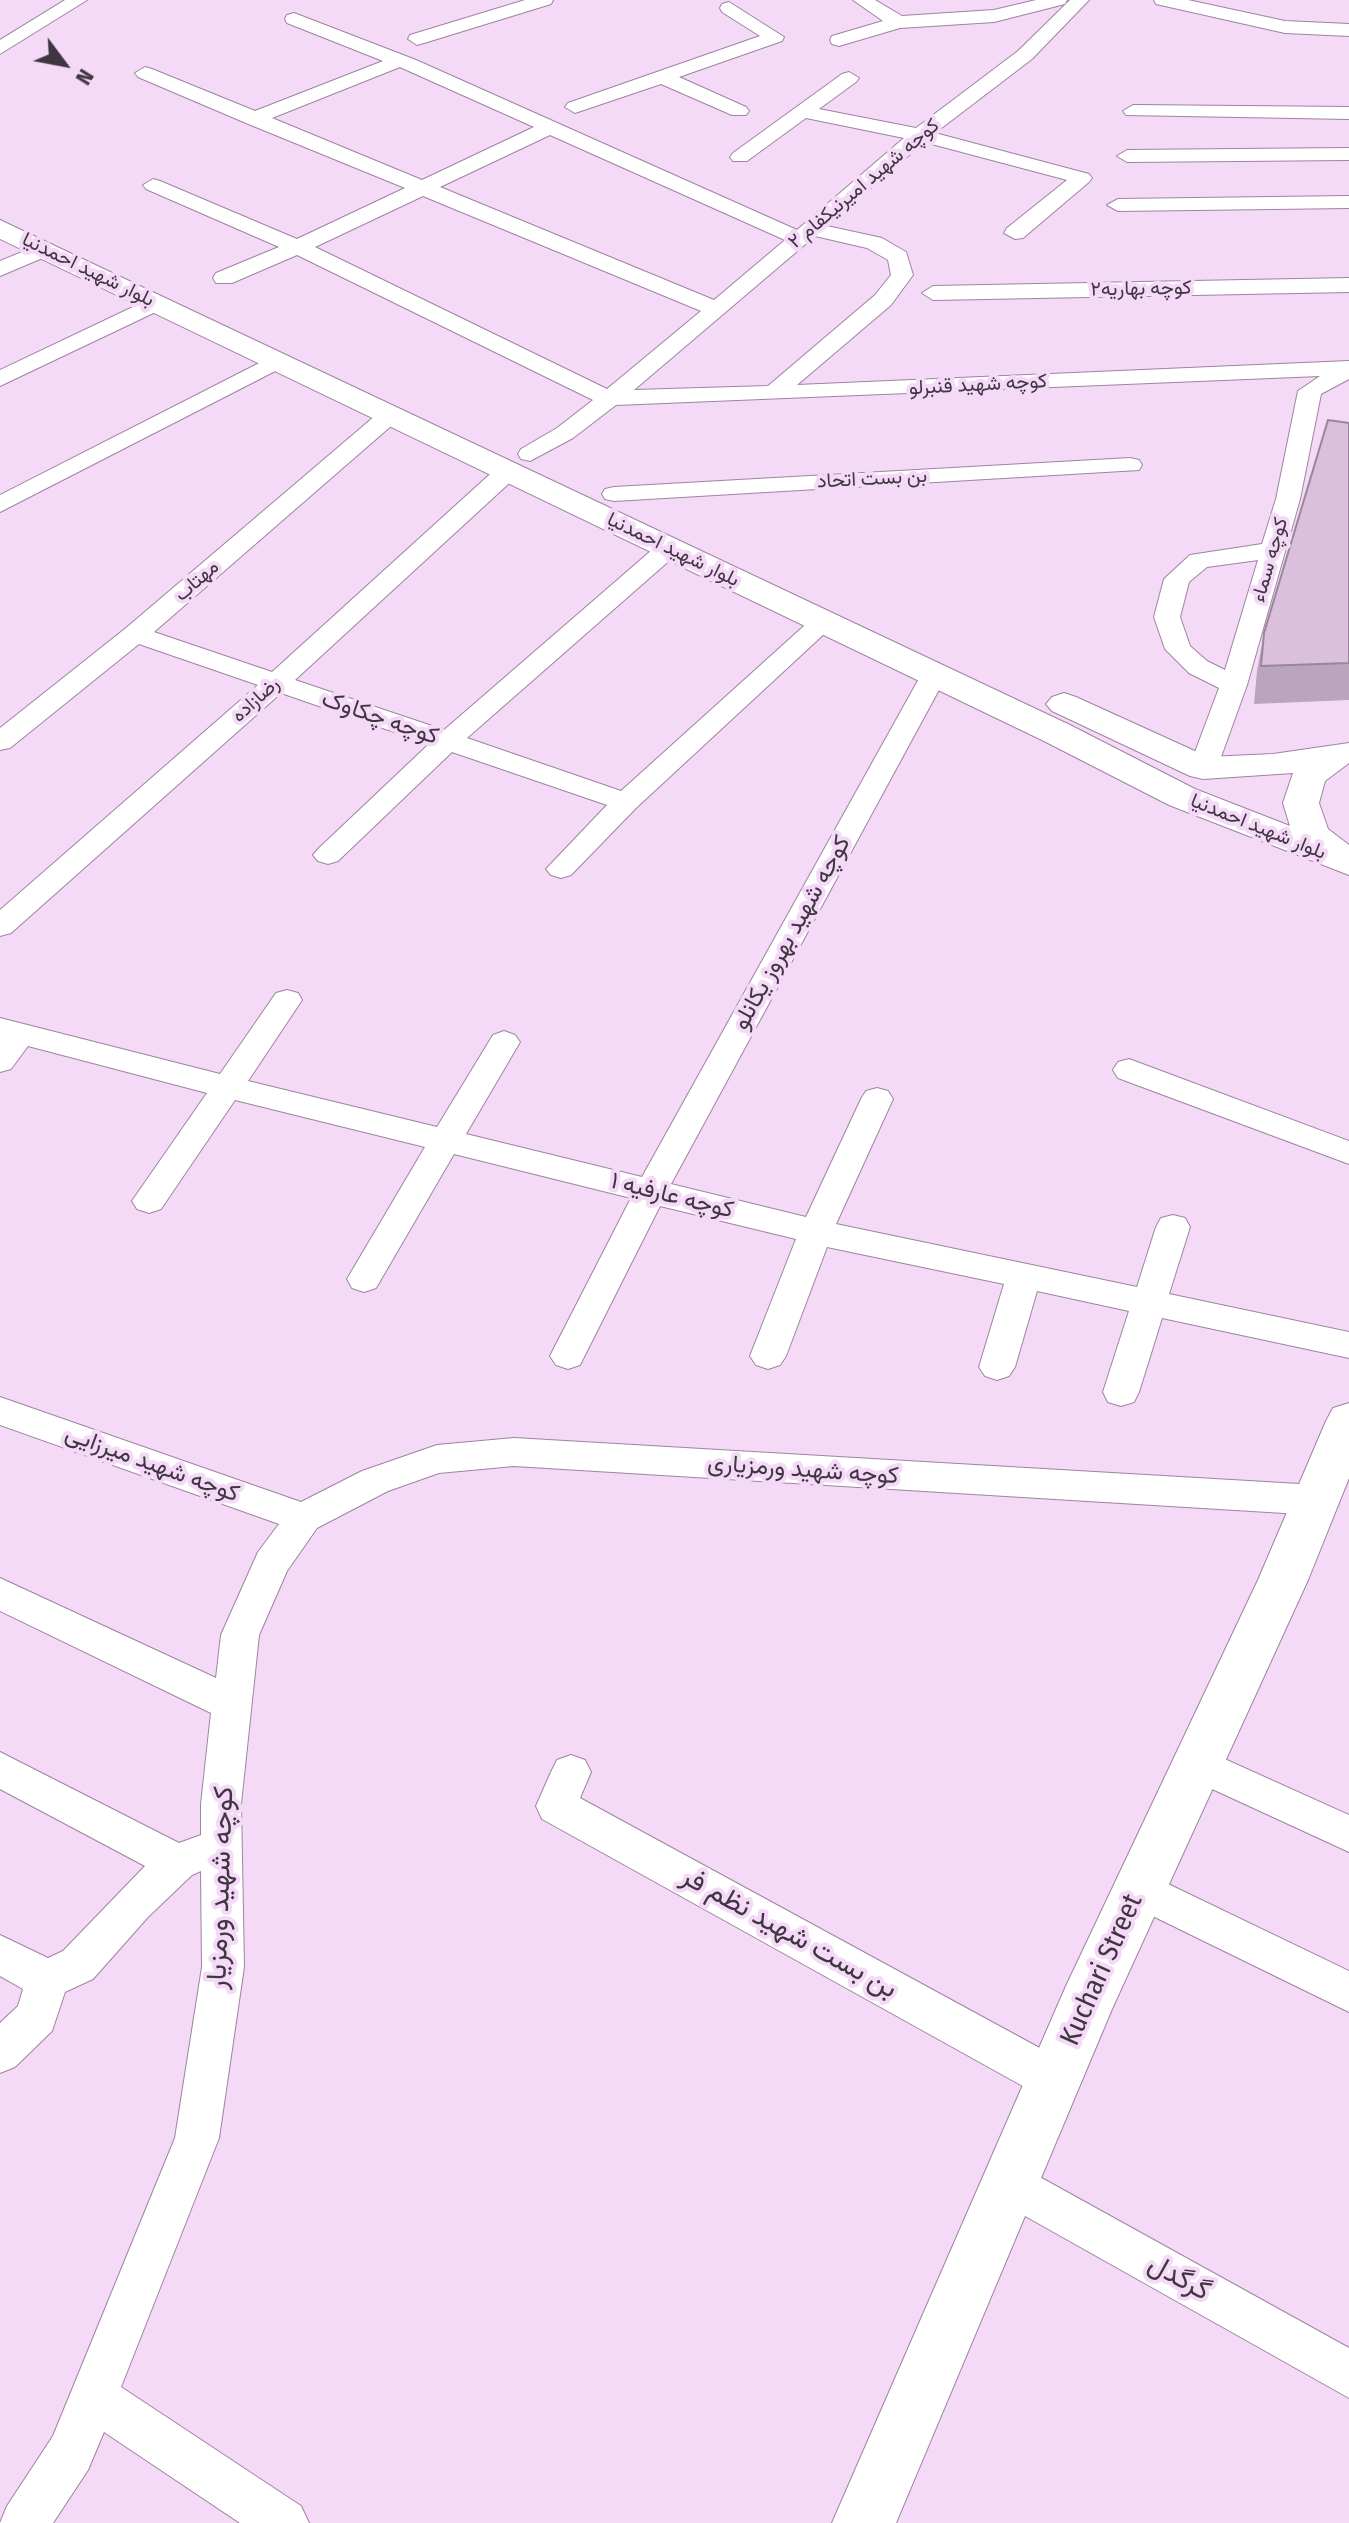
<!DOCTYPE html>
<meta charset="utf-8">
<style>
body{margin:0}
#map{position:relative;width:1349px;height:2523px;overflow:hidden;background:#f5daf8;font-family:"Fira Sans Condensed",sans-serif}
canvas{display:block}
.north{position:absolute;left:24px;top:24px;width:80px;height:80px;-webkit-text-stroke:6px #f5daf8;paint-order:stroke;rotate:122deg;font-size:22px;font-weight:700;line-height:32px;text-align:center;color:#403642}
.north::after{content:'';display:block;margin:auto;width:28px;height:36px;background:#403642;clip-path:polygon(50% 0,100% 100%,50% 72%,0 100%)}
</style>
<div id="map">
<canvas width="1349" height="2523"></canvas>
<div class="north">N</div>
</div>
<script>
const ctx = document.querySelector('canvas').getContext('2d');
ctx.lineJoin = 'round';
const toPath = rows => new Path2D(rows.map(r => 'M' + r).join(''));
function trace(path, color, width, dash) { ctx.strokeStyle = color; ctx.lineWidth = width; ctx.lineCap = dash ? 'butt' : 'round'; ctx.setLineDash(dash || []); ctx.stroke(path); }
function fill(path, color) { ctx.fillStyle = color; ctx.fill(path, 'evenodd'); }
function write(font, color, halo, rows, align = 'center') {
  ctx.font = font + ' "Fira Sans Condensed",Vazirmatn,sans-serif'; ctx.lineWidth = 8; ctx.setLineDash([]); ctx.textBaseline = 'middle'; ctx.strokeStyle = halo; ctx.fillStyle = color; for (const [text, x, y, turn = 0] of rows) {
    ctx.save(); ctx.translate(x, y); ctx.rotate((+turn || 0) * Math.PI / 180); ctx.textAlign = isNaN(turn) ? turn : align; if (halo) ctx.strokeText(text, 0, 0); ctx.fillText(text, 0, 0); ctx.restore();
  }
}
const minor = toPath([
 [65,0,87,0,0,54,0,40,65,0],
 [525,0,553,0,551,4,424,43,417,45,408,39,410,35,525,0],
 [853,0,875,0,902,16,994,10,1036,0,1067,0,1065,4,994,22,900,28,839,46,832,44,830,40,832,36,883,21,853,0],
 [1070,0,1089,0,1032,59,935,133,1089,174,1092,178,1089,182,1023,238,1015,239,1004,233,1007,228,1067,180,924,142,827,226,882,238,906,252,913,275,891,305,797,385,1349,361,1349,379,1321,394,1300,499,1247,685,1217,768,1213,774,1203,776,1193,774,1189,768,1219,688,1189,673,1165,649,1154,617,1164,579,1190,555,1262,544,1276,499,1298,391,1320,376,616,405,573,438,530,461,521,459,518,454,521,449,557,428,593,400,297,255,232,283,216,283,213,278,216,273,279,247,146,189,143,185,153,179,160,181,297,239,405,188,246,123,138,77,135,73,145,67,152,69,255,111,383,61,287,23,285,19,287,15,294,13,416,60,797,230,904,138,806,118,747,161,733,161,730,157,733,153,842,74,849,72,859,78,856,82,819,109,916,128,1018,51,1070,0],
 [400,67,402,68,534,127,422,180,272,118,400,67],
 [550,135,785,240,714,300,440,187,550,135],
 [423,196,701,311,607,389,315,247,423,196],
 [815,236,867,248,888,260,891,275,875,295,768,386,634,390,815,236],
 [1258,560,1225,670,1207,661,1190,646,1180,617,1189,582,1207,567,1258,560],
 [1154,0,1188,0,1285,21,1349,24,1349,36,1285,33,1156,4,1154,0],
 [729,2,784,37,782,41,679,77,746,107,749,111,746,115,732,115,661,84,575,113,565,107,568,103,760,36,722,12,720,8,722,4,729,2],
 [1133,105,1349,107,1349,119,1126,115,1123,111,1133,105],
 [1349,148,1349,160,1127,162,1117,156,1127,150,1349,148],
 [1349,196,1349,208,1118,211,1107,205,1118,199,1349,196],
 [44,243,52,244,55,249,52,254,0,276,0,261,44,243],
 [1349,278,1349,292,933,300,922,293,933,286,1349,278],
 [156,296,164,298,167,303,164,308,0,386,0,370,156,296],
 [277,354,285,356,288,361,285,366,0,512,0,495,277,354],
 [390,408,398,410,402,415,398,420,154,632,272,672,499,466,517,466,520,471,517,476,295,680,444,730,660,543,678,543,682,548,678,553,467,738,621,791,815,616,824,614,833,616,837,622,636,808,571,875,561,878,551,875,546,869,607,805,452,752,338,861,328,864,318,861,313,855,318,849,429,744,281,693,11,933,0,936,0,910,258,685,139,644,10,748,0,750,0,728,126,628,382,410,390,408],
 [1130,458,1139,460,1142,465,1139,470,614,501,605,499,602,494,605,489,614,487,1130,458],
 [934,667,943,669,947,675,671,1184,806,1217,861,1099,866,1091,877,1088,888,1091,893,1099,836,1224,1137,1287,1156,1227,1161,1218,1173,1215,1185,1218,1190,1227,1169,1294,1349,1332,1349,1358,1162,1318,1139,1392,1134,1402,1121,1406,1108,1402,1103,1392,1129,1311,1037,1291,1015,1367,1009,1376,997,1380,985,1376,979,1367,1004,1284,827,1247,786,1356,780,1365,768,1369,756,1365,750,1356,796,1239,660,1206,580,1365,568,1369,556,1365,550,1356,631,1198,454,1154,376,1288,364,1292,352,1288,347,1279,425,1147,235,1100,161,1209,149,1213,137,1209,132,1201,207,1093,28,1046,11,1069,0,1072,0,1018,220,1074,276,993,287,990,298,993,302,1000,248,1081,437,1127,493,1035,504,1031,515,1035,520,1042,466,1134,642,1177,921,675,925,669,934,667],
 [1129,1059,1349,1141,1349,1164,1118,1078,1113,1070,1118,1062,1129,1059],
 [0,1397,301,1502,362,1471,437,1445,514,1438,1317,1485,1330,1490,1335,1500,1330,1510,1317,1515,514,1466,439,1473,388,1491,317,1528,287,1571,259,1635,241,1804,244,1967,219,2138,121,2387,301,2506,309,2523,240,2523,104,2432,88,2470,53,2523,0,2523,7,2506,53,2436,175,2138,202,1967,201,1871,192,1875,148,1917,93,1979,65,1992,52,2031,15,2067,0,2073,0,2023,18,2006,23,1989,0,1976,0,1935,48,1958,63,1951,145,1866,0,1789,0,1752,179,1843,201,1835,201,1804,211,1713,0,1611,0,1578,216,1678,221,1635,258,1552,279,1524,0,1425,0,1397],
 [1198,1747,1349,1815,1349,1852,1184,1776,1178,1764,1184,1752,1198,1747],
 [571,1755,585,1760,591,1772,580,1798,1069,2064,1075,2079,1069,2094,1053,2100,1037,2094,542,1819,536,1806,551,1772,557,1760,571,1755],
 [1139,1870,1349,1971,1349,2012,1124,1902,1118,1889,1124,1876,1139,1870],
 [1009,2160,1349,2348,1349,2398,993,2198,986,2182,993,2166,1009,2160]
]);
const secondary = toPath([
 [0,220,1070,725,1195,789,1290,826,1283,803,1293,773,1203,779,1190,776,1052,711,1046,704,1052,697,1064,693,1076,697,1208,757,1273,754,1349,743,1349,763,1325,781,1319,803,1328,829,1349,845,1349,875,1169,805,1044,741,0,239,0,220],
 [1349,1403,1349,1478,1308,1580,1112,2009,896,2523,832,2523,1066,1986,1258,1580,1326,1421,1333,1408,1349,1403]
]);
trace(minor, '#9d84a0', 2);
trace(secondary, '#9d84a0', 2);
fill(minor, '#fff');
fill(secondary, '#fff');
fill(toPath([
 [1349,423,1349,700,1254,704,1257,671,1264,633]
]), '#bba5be');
const building = toPath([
 [1328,420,1349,423,1349,663,1261,666,1264,633,1328,420]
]);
fill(building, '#dac0dd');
trace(building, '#99869b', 2);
write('20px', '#403642', '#f5daf8', [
 ["کوچه شهید امیرنیکفام ۲",864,184,-40],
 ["بلوار شهید احمدنیا",88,270,26],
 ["کوچه بهاریه۲",1141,289,-1],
 ["کوچه شهید قنبرلو",978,385,-3],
 ["بن بست اتحاد",872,479,-3],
 ["بلوار شهید احمدنیا",673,550,26],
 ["کوچه سماء",1270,560,-74],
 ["مهتاب",197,581,-41],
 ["رضازاده",256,700,-42],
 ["بلوار شهید احمدنیا",1258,827,22]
]);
write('24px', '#403642', '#f5daf8', [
 ["کوچه چکاوک",380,718,19],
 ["کوچه شهید بهروز یکانلو",792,933,-61],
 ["کوچه عارفیه ۱",672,1196,14],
 ["کوچه شهید میرزایی",152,1464,20],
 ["کوچه شهید ورمزیاری",803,1470,4]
]);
write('28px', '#403642', '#f5daf8', [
 ["کوچه شهید ورمزیار",221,1888,-88],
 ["بن بست شهید نظم فر",789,1933,29],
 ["Kuchari Street",1102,1970,-66],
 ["گرگدل",1179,2278,29]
]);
</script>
